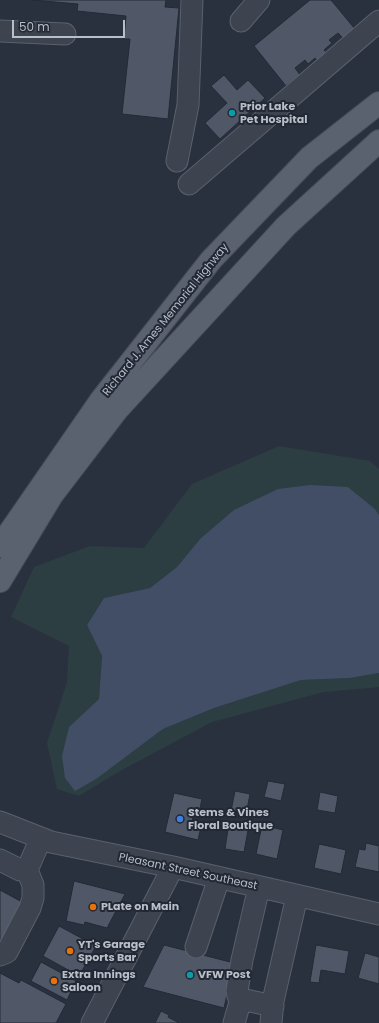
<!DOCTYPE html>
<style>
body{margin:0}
#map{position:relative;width:379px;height:1023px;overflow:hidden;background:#29313f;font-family:Poppins,sans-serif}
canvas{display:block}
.scale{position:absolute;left:12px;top:20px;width:113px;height:18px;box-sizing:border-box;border:2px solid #b9bfc9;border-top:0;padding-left:5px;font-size:12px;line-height:14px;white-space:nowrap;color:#b9bfc9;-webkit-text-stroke:3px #222834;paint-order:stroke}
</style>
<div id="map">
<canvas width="379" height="1023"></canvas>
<div class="scale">50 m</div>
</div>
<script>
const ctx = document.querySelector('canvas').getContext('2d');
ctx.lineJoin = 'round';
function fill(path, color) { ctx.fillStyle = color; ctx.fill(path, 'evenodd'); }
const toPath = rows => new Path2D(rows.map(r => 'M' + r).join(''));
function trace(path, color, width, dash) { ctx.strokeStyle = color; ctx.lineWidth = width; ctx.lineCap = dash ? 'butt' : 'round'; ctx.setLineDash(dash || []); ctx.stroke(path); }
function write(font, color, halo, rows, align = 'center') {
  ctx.font = font + ' Poppins,sans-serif'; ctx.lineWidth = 4; ctx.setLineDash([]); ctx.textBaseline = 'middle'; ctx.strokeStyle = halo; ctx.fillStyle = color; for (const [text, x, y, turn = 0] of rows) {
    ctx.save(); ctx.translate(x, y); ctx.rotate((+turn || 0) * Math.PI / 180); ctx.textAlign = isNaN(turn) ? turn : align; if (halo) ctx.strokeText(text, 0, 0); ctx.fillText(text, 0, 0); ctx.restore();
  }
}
fill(toPath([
 [279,446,370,461,379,469,379,515,375,509,348,487,200,539,177,567,150,588,104,598,87,625,102,656,99,699,69,727,131,753,163,729,214,708,301,680,350,678,379,673,379,687,324,692,212,722,120,771,79,796,57,789,47,743,67,682,69,646,11,617,34,567,90,546,144,548,192,484]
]), '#2c3e41');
fill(toPath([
 [310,485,348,487,375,509,379,515,379,673,350,678,301,680,214,708,163,729,96,779,75,791,65,778,62,756,69,727,99,699,102,656,87,625,104,598,150,588,177,567,200,539,234,510,278,489]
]), '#414e66');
const building = toPath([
 [32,0,166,0,165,7,179,8,168,119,122,114,130,39,124,39,126,16,77,11,78,4,32,0],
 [310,0,331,0,355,29,343,38,338,33,329,40,332,43,324,50,327,53,317,60,315,58,308,64,305,60,295,68,300,75,286,86,254,46,310,0],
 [224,75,237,90,248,80,265,98,220,139,205,123,227,103,211,86,224,75],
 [268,781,285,784,281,801,264,797,268,781],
 [235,791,250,794,246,815,231,811,235,791],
 [320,792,338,796,335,813,317,810,320,792],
 [174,793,202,799,199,813,194,812,191,826,201,827,198,840,165,832,174,793],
 [229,822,249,825,244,852,225,849,229,822],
 [262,825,283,830,277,859,256,854,262,825],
 [366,843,379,846,379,872,355,867,359,849,365,850,366,843],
 [319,844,346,850,341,874,314,868,319,844],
 [74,881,125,894,107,928,85,922,84,925,66,921,74,881],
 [0,890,22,902,0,944,0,890],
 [59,926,96,946,79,976,43,956,59,926],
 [164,945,234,963,224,1008,143,987,164,945],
 [316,945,349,951,345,974,321,970,319,983,310,982,316,945],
 [365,953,379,957,379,984,358,978,365,953],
 [41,962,76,981,67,1000,31,981,41,962],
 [0,973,19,983,21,980,66,1004,56,1023,0,1023,0,973],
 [161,1011,169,1015,168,1017,179,1023,155,1023,161,1011]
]);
fill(building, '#505867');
trace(building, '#242a36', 1);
const minor = toPath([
 [241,21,259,0],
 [0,31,65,34],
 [177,161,188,105,192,0],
 [189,184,379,21],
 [0,822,51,842,173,867,379,914],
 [0,860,20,870,27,870,41,838],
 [259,887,242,960,237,991,238,996,241,999,273,1006],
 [196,947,219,878],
 [0,955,7,952,30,908,33,898,33,885,27,870],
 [92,1023,173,867],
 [234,1023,241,999],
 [271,1023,273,1001,297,896]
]);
const major = toPath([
 [0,546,101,400,211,260,309,158,379,103],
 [0,581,52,495,117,410,286,226,379,141]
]);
trace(minor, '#5b616c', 23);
trace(major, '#464c58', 24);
trace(minor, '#3d434f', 21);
trace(major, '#5b626f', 22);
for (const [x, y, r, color] of [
 [232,113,4,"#0f9aa8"],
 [180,819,4,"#3f7fe0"],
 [93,907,4,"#e8710a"],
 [70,951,4,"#e8710a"],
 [190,975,4,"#0f9aa8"],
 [54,981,4,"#e8710a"]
]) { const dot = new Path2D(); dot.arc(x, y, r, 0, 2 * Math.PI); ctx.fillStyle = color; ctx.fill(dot); trace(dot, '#222834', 1.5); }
write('bold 11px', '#b9bfc9', '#222834', [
 ["Prior Lake",240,107],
 ["Pet Hospital",240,120],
 ["Stems & Vines",188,813],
 ["Floral Boutique",188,826],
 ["PLate on Main",101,907],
 ["YT's Garage",78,945],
 ["Sports Bar",78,958],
 ["Extra Innings",62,975],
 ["Saloon",62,988],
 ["VFW Post",198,975]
], 'left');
write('11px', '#b9bfc9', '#222834', [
 ["Richard J. Ames Memorial Highway",166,320,-51],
 ["Pleasant Street Southeast",188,872,12]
]);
</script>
